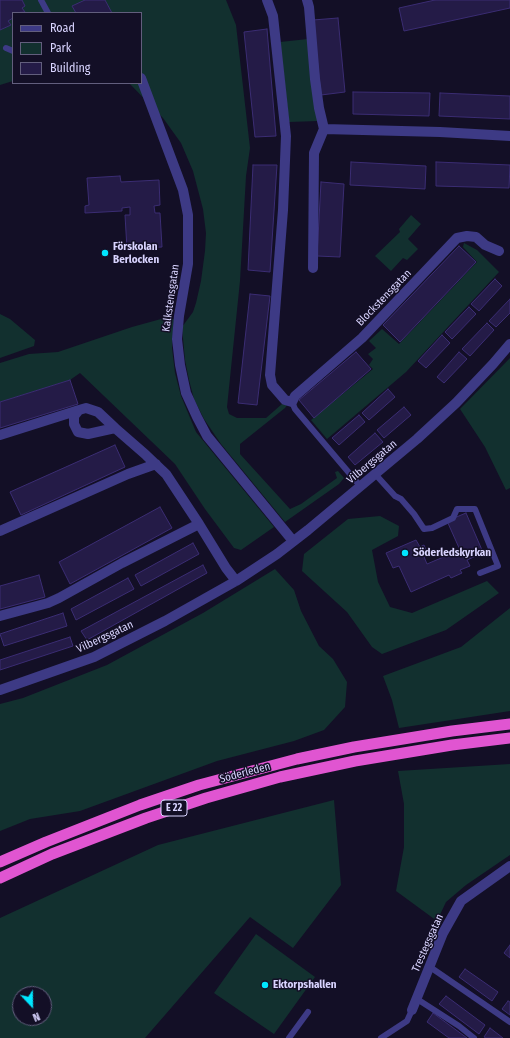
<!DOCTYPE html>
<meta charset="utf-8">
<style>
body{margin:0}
#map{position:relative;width:510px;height:1038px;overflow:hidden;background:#130f26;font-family:"Fira Sans Condensed",sans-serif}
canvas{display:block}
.legend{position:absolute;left:12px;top:12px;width:130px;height:72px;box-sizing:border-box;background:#130f26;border:1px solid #625e7d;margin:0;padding:5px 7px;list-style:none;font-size:12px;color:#d9d4ff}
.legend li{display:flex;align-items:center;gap:8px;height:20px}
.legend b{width:20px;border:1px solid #625e7d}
.north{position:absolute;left:12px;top:986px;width:40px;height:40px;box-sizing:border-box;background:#130f26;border:1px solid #625e7d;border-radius:50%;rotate:158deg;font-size:11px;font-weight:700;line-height:16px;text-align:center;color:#d9d4ff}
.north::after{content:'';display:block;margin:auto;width:14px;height:18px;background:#00e5ff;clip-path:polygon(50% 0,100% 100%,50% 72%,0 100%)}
</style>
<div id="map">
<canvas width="510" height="1038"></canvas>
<ul class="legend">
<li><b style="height:5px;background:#3d3a85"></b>Road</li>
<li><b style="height:11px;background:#12302f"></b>Park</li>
<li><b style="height:11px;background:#241b47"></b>Building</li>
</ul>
<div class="north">N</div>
</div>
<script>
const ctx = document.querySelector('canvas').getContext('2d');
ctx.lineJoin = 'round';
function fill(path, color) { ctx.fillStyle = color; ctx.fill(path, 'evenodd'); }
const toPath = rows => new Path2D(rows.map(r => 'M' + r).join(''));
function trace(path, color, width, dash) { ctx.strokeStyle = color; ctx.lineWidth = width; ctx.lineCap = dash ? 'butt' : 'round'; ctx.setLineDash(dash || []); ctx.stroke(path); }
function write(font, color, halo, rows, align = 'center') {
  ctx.font = font + ' "Fira Sans Condensed",sans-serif'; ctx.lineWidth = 3; ctx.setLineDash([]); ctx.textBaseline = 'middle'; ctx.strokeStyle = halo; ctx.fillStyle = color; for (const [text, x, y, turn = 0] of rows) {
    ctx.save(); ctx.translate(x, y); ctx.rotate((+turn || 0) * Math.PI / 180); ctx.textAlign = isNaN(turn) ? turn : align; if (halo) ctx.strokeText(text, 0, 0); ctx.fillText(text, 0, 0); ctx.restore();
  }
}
fill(toPath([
 [0,0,226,0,236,25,250,148,246,176,240,281,227,407,229,414,237,418,266,418,282,404,287,405,285,408,240,444,240,454,290,509,301,504,337,478,335,472,338,471,344,478,339,484,285,522,221,444,204,419,194,399,189,380,185,360,182,327,193,312,196,303,201,281,205,251,206,233,203,209,193,171,181,143,163,118,129,83,141,83,141,13,13,13,13,81,0,85],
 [308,39,318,121,289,122,280,42],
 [411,215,421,224,408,239,418,249,407,260,403,258,391,271,375,256,400,232,399,229],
 [464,243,477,250,499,272,406,372,327,439,311,420,373,369,369,365,373,359,368,354,376,348,369,341,382,329,399,344,477,262,463,247],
 [0,314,10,319,35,340,34,346,0,358],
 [161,319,174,319,172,348,175,373,181,396,196,432,274,527,241,550,234,548,205,509,175,464,80,373,70,380,0,402,0,363,29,354,58,352,132,327],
 [510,358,510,488,506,490,485,447,460,409],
 [380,516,399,526,398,536,372,550,378,582,390,607,412,613,487,581,499,593,446,630,382,654,372,647,347,612,302,571,304,554,348,519],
 [275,569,294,590,301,611,319,646,333,659,347,682,345,707,324,730,294,741,217,761,80,811,30,819,0,831,0,704,23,698,107,665,203,613],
 [510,608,510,711,399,728,392,700,383,676,461,647],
 [510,764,510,855,466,885,446,902,437,921,396,891,404,847,404,804,398,771],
 [334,800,341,885,293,948,250,917,145,1038,0,1038,0,918,158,845],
 [20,994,44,994,44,1018,20,1018],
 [256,934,315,977,274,1034,214,993]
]), '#12302f');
const building = toPath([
 [0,0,22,0,25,6,22,8,25,12,13,13,13,18,8,21,11,25,0,30,0,0],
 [85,0,105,0,112,13,76,13,72,6,85,0],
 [435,0,510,0,510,8,404,31,399,8,435,0],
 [338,18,345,92,321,95,313,20,338,18],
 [267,29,276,136,255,137,244,32,267,29],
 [353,92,430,93,429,116,353,114,353,92],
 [440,93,510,96,510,119,439,116,440,93],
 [351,162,426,166,425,189,350,185,351,162],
 [436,162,510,165,509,188,436,186,436,162],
 [253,165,277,165,270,272,248,270,253,165],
 [120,176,121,182,159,180,160,205,154,206,155,213,160,213,162,247,127,249,125,215,130,215,130,207,122,208,122,211,85,213,85,206,89,205,87,178,120,176],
 [321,182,344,184,340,257,317,256,321,182],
 [459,246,476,262,400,342,383,325,459,246],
 [495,279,502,286,479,311,471,304,495,279],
 [250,294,270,296,257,405,238,403,250,294],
 [510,299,510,313,496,327,489,321,510,299],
 [469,307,476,314,452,339,445,332,469,307],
 [487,323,494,330,470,356,462,349,487,323],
 [442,335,450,343,426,368,418,361,442,335],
 [356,352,371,369,314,418,299,400,356,352],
 [459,352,467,359,444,383,437,377,459,352],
 [70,380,78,404,0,428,0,402,70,380],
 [388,389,395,397,369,420,362,413,388,389],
 [404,407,411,415,384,438,377,430,404,407],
 [359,415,365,422,339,445,332,438,359,415],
 [375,433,383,442,355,465,348,457,375,433],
 [115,445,125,467,21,515,10,492,115,445],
 [160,507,172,528,70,584,59,562,160,507],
 [466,513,482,550,477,552,478,555,467,560,470,566,460,570,462,573,451,578,449,575,411,592,399,566,393,568,386,553,416,540,420,547,424,545,426,550,422,552,427,564,460,550,447,521,466,513],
 [193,543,199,554,141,586,135,575,193,543],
 [203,565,207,573,87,640,81,631,203,565],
 [39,575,45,597,0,609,0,586,39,575],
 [128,578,134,589,76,620,71,609,128,578],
 [63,613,67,626,4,646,0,634,63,613],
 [70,637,73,646,0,670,0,660,70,637],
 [510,945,510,958,504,953,510,945],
 [465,969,498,992,492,1001,459,977,465,969],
 [446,996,485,1025,479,1034,439,1004,446,996],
 [508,1001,510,1002,510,1015,502,1009,508,1001],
 [433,1013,467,1038,449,1038,427,1022,433,1013],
 [490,1028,503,1038,486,1038,484,1037,490,1028]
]);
fill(building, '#241b47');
trace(building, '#3b2d73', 1);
trace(toPath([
 [41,0,48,13],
 [6,48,13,51],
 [292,402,295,409,361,487],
 [376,475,395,496,401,499,414,514,424,529,432,528,453,518,457,509,475,509,498,566,480,573],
 [430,967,510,1022],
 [417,999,459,1026,474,1038],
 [289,1038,308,1012],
 [381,1038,407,1021,412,1010]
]), '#3d3a85', 6);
trace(toPath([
 [267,0,273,16,286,136,283,210,270,375,272,385,285,400,292,402,295,396,362,338,457,238,467,236,476,237,485,245,499,251],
 [307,0,309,7,315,79,319,108,324,129,314,153,313,268],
 [141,78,183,190,188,215,188,264,179,316,177,339,180,365,186,393,197,417,207,436,293,541],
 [324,129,440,132,510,136],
 [115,428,98,412,86,408,79,410,74,416,74,424,78,432,88,434,115,428,146,455,166,474,199,524,226,568,236,581],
 [0,435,79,410],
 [0,531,128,474,156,464],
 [0,616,48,603,59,598,122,563,199,524],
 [0,690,94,657,165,621,236,581,277,554,308,530,417,439,456,403,493,364,510,344],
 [412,1010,443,933,461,901,510,866]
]), '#3d3a85', 10);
trace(toPath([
 [0,862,46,842,140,805,199,785,297,759,354,747,452,731,510,724],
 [0,878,52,854,146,818,206,798,280,777,355,761,452,745,510,738]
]), '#e055d1', 11);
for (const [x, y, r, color] of [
 [105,253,4,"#00e5ff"],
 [405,553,4,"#00e5ff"],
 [265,985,4,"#00e5ff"]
]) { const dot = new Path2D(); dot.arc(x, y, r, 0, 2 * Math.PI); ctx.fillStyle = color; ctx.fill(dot); trace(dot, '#130f26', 1.5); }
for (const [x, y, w] of [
 [174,808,26]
]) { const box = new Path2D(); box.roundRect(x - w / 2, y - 8, w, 16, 3); ctx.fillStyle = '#130f26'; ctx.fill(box); trace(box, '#d9d4ff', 1); }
write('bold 10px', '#d9d4ff', null, [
 ["E 22",174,808]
]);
write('bold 11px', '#d9d4ff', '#130f26', [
 ["Förskolan",113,247],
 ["Berlocken",113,260],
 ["Söderledskyrkan",413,553],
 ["Ektorpshallen",273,985]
], 'left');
write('11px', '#d9d4ff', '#130f26', [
 ["Kalkstensgatan",171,298,-82],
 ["Blockstensgatan",384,298,-46],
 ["Vilbergsgatan",372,462,-40],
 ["Vilbergsgatan",105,637,-25],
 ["Söderleden",245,773,-15],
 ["Trestegsgatan",428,943,-66]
]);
</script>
